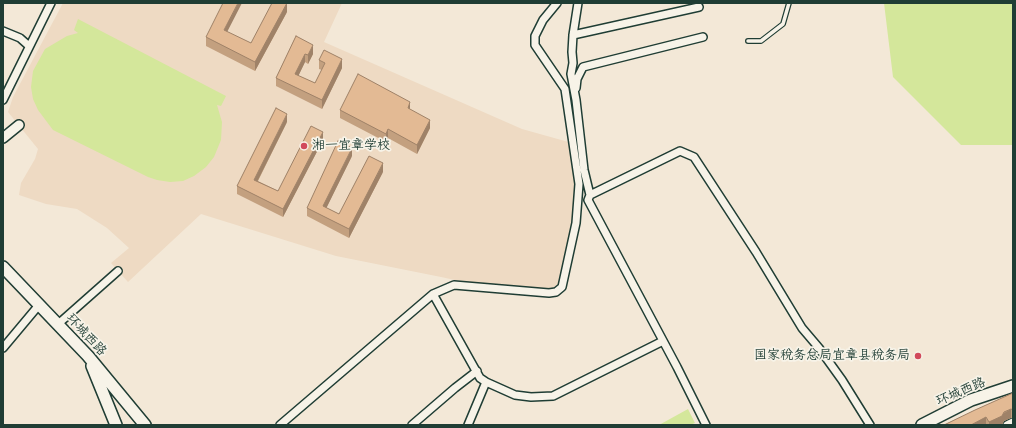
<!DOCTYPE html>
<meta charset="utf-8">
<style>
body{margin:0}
#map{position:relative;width:1016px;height:428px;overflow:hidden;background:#f3e8d7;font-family:Itim,sans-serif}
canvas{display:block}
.frame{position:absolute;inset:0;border:4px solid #1f3d34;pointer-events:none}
</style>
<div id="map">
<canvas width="1016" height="428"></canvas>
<div class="frame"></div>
</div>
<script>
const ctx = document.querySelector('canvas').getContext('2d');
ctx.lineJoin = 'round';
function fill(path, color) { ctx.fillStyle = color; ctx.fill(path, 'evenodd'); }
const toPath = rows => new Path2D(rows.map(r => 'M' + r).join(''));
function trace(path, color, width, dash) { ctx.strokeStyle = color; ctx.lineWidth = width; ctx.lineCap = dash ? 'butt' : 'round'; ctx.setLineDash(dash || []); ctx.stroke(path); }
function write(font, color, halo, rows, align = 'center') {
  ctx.font = font + ' Itim,"LXGW WenKai TC",sans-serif'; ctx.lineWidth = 3.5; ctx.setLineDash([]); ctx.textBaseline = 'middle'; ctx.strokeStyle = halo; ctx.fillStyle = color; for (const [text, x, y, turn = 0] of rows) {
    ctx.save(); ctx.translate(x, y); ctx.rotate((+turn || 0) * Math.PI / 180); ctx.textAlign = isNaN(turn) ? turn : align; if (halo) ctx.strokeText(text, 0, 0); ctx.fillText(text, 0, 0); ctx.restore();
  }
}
fill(toPath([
 [63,3,342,3,324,42,522,129,572,143,578,182,575,216,559,286,551,291,464,282,441,277,336,256,201,214,128,282,111,263,129,248,107,228,77,209,46,204,19,195,21,183,35,159,38,149,8,112,13,97]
]), '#eedac3');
fill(toPath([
 [884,3,1013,3,1013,145,961,145,893,77],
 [78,19,226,96,221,106,217,105,222,122,221,140,214,157,206,167,194,176,183,181,170,182,157,180,148,177,53,130,38,110,33,99,31,87,33,71,45,49,67,36,78,33,74,30],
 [688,409,695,423,690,425,659,425]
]), '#d4e79b');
const service = toPath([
 [748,41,761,41,783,24,789,3]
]);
const minor = toPath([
 [578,3,573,35,572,52,573,63,571,74,576,100,584,170,590,195,588,200,677,367,706,425],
 [3,31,20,38,29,46],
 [573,35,699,7],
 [576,88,577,79,583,67,703,37],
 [3,100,51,3],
 [590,195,680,151,694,157,756,252,802,328,819,348,842,380,870,425],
 [433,294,454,285,549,293,556,292,562,287,576,223,579,184,565,89,535,45,535,36,543,20,557,3],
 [57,325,118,271],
 [3,348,39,305],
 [280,425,433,294,480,378,486,382,515,395,531,397,553,396,663,341],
 [412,425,455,388,477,371],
 [468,425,486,382],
 [1007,425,1013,422]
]);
const tertiary = toPath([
 [3,138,19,125]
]);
const secondary = toPath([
 [3,267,88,356,145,425],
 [92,366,116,425],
 [922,425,971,400,1013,386]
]);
trace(service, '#1f3d34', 6);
trace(minor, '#1f3d34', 10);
trace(tertiary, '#1f3d34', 12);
trace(secondary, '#1f3d34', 14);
trace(service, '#f7f3e8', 3.5);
trace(minor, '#f7f3e8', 7);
trace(tertiary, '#f7f3e8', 9);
trace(secondary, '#f7f3e8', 11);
fill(toPath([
 [287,12,255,71,206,46,206,37,251,43],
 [296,36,313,54,308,64,305,62,298,76,315,83,322,70,319,69,319,60,342,68,322,109,276,86,276,78],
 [340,110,430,128,417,154,388,138,386,142,340,118],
 [287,122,258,181,278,191,323,140,283,217,237,194,237,186],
 [352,156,326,208,339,214,383,172,349,238,307,216,307,208],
 [1013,393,1013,418,1011,418,1004,421,1002,425,944,425]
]), '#c3a07f');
fill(toPath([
 [238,3,242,3,224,38,224,30],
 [287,3,287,12,255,71,255,62],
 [313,45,313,54,308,64,308,55],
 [305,54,305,62,295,83,295,74],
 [342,59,342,68,322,109,322,100],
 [410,102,410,110,408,108],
 [287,114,287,122,254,188,254,180],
 [430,120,430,128,417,154,417,145],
 [388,129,388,138,386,142,386,134],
 [323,132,323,140,283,217,283,209],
 [352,148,352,156,323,215,323,206],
 [383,163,383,172,349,238,349,229],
 [1011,409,1011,418,1004,421,1002,425,989,425,989,422],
 [986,417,986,425,971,425]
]), '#9f8268');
const building = toPath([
 [223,3,238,3,224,30,251,43,272,3,287,3,255,62,206,37,223,3],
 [296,36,313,45,308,55,305,54,295,74,315,83,325,63,319,60,324,50,342,59,322,100,276,78,296,36],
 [358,74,410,102,408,108,430,120,417,145,388,129,386,134,340,110,358,74],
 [276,108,287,114,254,180,278,191,311,126,323,132,283,209,237,186,276,108],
 [338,141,352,148,323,206,339,214,369,156,383,163,349,229,307,208,338,141],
 [1013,393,1013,410,1011,409,1004,412,1002,416,989,422,986,417,971,425,944,425,975,410,1013,393]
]);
fill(building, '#e3ba94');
trace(building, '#9f8268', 1);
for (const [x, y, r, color] of [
 [304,146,4,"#d1495b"],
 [918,356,4,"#d1495b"]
]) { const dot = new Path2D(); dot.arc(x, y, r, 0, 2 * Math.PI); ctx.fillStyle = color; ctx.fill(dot); trace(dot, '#f7f3e8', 1.5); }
write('13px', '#1f3d34', '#f7f3e8', [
 ["湘一宜章学校",312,146],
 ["国家税务总局宜章县税务局",910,356,"right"]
], 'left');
write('13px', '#1f3d34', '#f7f3e8', [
 ["环城西路",86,335,47],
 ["环城西路",961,392,-23]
]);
</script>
